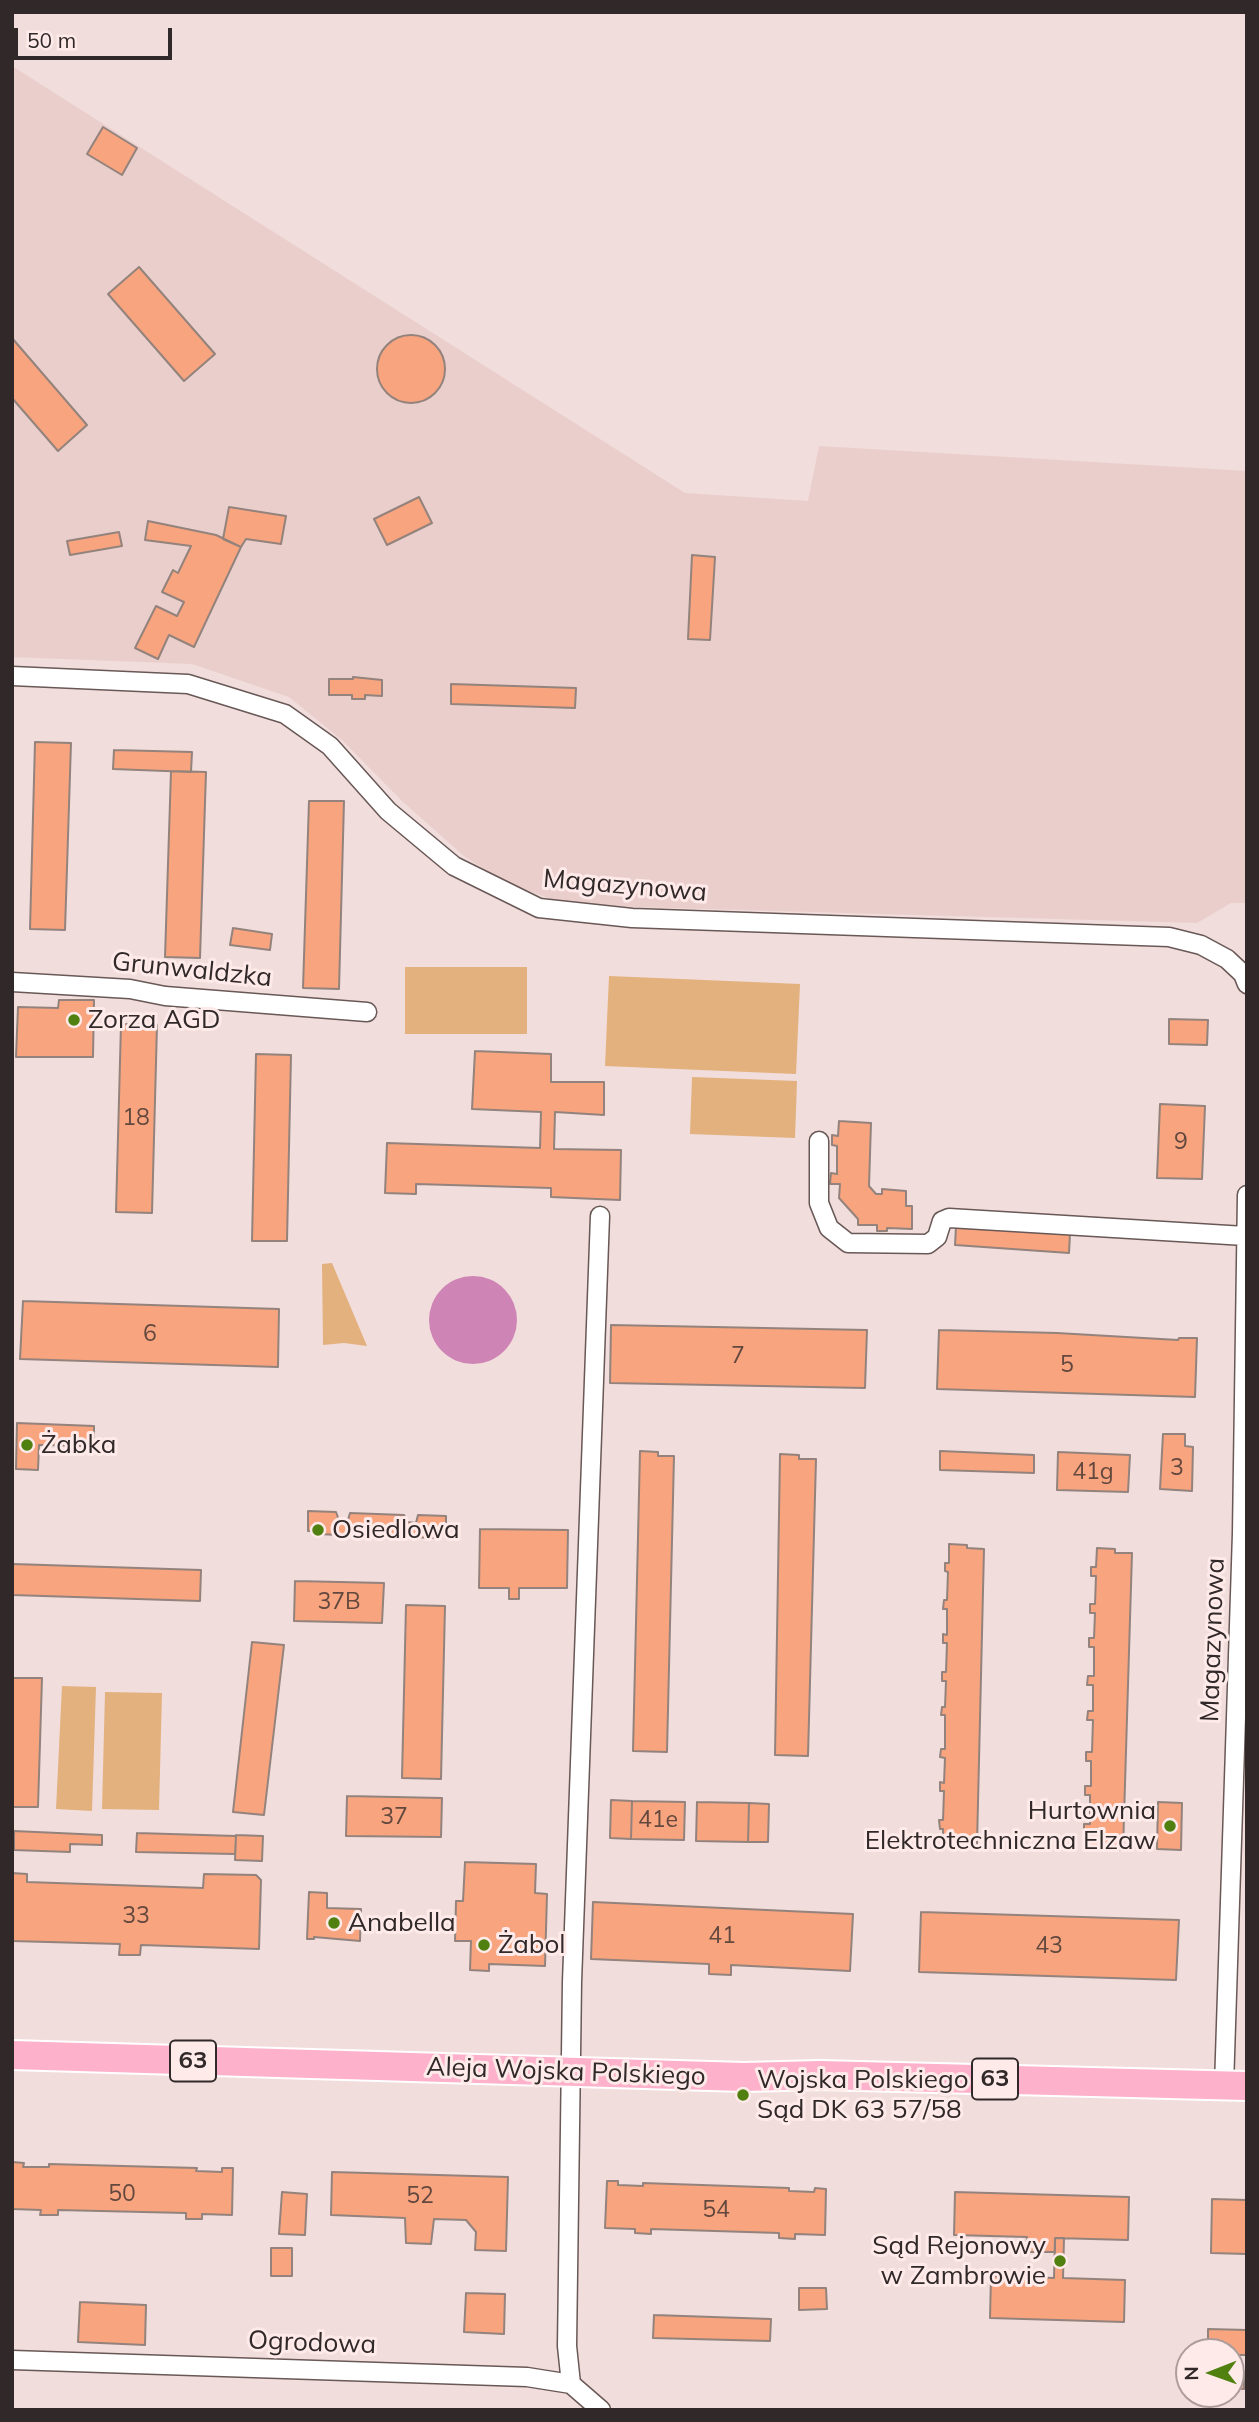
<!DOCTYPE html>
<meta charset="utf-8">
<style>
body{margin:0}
#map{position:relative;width:1259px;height:2422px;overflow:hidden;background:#f1dddc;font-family:Mulish,sans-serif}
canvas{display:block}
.frame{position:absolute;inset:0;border:14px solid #312929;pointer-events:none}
.north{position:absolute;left:1175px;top:2338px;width:70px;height:70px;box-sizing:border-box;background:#feeae9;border:2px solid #ac9d9c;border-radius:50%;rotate:269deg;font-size:19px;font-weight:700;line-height:28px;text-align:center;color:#312929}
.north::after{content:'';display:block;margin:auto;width:24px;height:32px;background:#50800f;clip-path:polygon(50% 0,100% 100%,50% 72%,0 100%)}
.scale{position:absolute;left:14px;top:28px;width:158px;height:32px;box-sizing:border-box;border:4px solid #312929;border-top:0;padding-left:9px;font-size:21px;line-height:24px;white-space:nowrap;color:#312929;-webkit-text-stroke:5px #feeae9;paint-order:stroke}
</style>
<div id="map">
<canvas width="1259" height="2422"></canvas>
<div class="frame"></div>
<div class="north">N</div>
<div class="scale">50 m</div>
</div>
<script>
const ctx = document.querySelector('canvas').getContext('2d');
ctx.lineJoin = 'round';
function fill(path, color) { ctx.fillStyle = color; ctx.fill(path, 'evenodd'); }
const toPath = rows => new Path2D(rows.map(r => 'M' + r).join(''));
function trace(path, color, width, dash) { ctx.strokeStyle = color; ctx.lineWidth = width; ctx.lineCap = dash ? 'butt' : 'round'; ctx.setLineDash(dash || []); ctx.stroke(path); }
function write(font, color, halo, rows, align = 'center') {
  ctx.font = font + ' Mulish,sans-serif'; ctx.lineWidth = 6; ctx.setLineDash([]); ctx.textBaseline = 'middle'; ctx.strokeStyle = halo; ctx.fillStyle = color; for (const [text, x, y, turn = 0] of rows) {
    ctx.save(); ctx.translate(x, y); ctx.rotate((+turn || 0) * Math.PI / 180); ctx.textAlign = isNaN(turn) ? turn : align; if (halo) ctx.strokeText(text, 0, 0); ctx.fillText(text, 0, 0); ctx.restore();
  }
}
fill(toPath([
 [12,66,685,493,808,501,819,446,1247,471,1247,903,1231,903,1197,923,635,907,562,903,504,882,464,856,402,801,343,741,289,697,192,664,12,657]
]), '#e9cecc');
fill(toPath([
 [405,967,527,967,527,1034,405,1034],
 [609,976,800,984,796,1074,605,1066],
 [692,1077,797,1081,795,1138,690,1134],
 [332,1263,367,1346,344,1343,323,1345,322,1264],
 [62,1686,96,1687,92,1811,56,1809],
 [105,1692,162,1693,159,1810,102,1809]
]), '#e3b17e');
fill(toPath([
 '429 1320a44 44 0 1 1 88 0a44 44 0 1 1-88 0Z'
]), '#cf84b6');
const building = toPath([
 [103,127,137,148,122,175,87,154,103,127],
 [139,267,215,354,184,381,108,294,139,267],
 '377 369a34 34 0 1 1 68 0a34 34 0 1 1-68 0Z',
 [12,338,87,425,58,451,12,398,12,338],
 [419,497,432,523,387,545,374,519,419,497],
 [229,507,286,516,281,544,246,539,241,547,223,539,229,507],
 [148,521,216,535,241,547,194,647,169,635,158,659,135,648,156,606,177,616,184,602,162,592,173,570,178,573,191,546,145,540,148,521],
 [119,532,122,546,70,555,67,541,119,532],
 [692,555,715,557,710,640,688,639,692,555],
 [353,677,382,680,382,696,365,695,365,699,352,699,352,695,329,695,329,679,353,679,353,677],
 [451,684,576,688,575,708,451,704,451,684],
 [35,742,71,743,65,930,30,929,35,742],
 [114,750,192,752,191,772,113,769,114,750],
 [171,771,206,772,200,958,165,957,171,771],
 [309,801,344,801,339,989,303,988,309,801],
 [233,928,272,934,270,950,230,945,233,928],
 [59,1000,94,1000,93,1057,16,1057,18,1007,58,1008,59,1000],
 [1169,1019,1208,1020,1207,1045,1169,1044,1169,1019],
 [121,1024,157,1025,152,1213,116,1212,121,1024],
 [475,1051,551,1054,551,1082,604,1082,604,1115,555,1112,554,1149,621,1150,620,1200,551,1197,551,1188,416,1184,416,1194,385,1193,387,1143,540,1148,541,1112,472,1109,475,1051],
 [256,1054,291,1055,287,1241,252,1241,256,1054],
 [1160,1104,1205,1106,1202,1179,1157,1178,1160,1104],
 [839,1121,871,1123,869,1186,876,1194,882,1194,882,1189,906,1191,906,1206,912,1206,912,1229,887,1228,887,1231,877,1231,877,1225,858,1225,858,1219,839,1198,840,1184,830,1184,831,1173,837,1174,837,1146,832,1145,832,1135,838,1136,839,1121],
 [956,1226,1070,1234,1069,1253,955,1245,956,1226],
 [23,1301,279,1309,278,1367,20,1359,23,1301],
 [611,1325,867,1330,865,1388,610,1383,611,1325],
 [939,1330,1057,1333,1178,1340,1179,1338,1197,1338,1195,1397,937,1389,939,1330],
 [17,1423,94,1426,94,1446,39,1445,38,1470,16,1469,17,1423],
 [1163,1434,1185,1434,1185,1446,1193,1447,1192,1491,1160,1489,1163,1434],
 [640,1451,658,1452,658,1456,674,1456,667,1752,633,1751,640,1451],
 [940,1451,1034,1455,1034,1473,940,1470,940,1451],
 [1058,1452,1130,1455,1128,1492,1057,1490,1058,1452],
 [780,1454,799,1455,799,1459,816,1459,808,1756,775,1755,780,1454],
 [308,1511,336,1512,339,1520,348,1520,350,1513,404,1515,407,1522,416,1523,418,1515,446,1516,446,1535,439,1535,437,1538,383,1536,381,1533,372,1532,369,1536,315,1534,313,1531,308,1531,308,1511],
 [480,1529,568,1530,567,1588,519,1588,519,1599,509,1599,509,1588,479,1588,480,1529],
 [949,1544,967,1545,967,1548,984,1549,977,1845,943,1844,943,1829,940,1829,939,1820,943,1820,944,1791,940,1791,940,1782,944,1783,945,1758,940,1757,941,1749,945,1749,945,1715,941,1715,942,1707,945,1707,946,1681,942,1681,942,1672,946,1672,947,1643,943,1643,943,1634,947,1635,947,1609,943,1609,944,1600,947,1600,948,1572,945,1571,945,1563,949,1563,949,1544],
 [1097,1548,1115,1549,1115,1553,1132,1553,1123,1850,1089,1848,1089,1833,1084,1833,1084,1824,1090,1824,1090,1795,1085,1795,1085,1786,1091,1786,1091,1761,1086,1761,1086,1752,1092,1752,1093,1720,1087,1720,1088,1711,1093,1711,1093,1685,1087,1685,1088,1676,1094,1676,1094,1647,1089,1647,1089,1638,1094,1638,1095,1613,1090,1613,1090,1604,1095,1604,1096,1576,1091,1576,1091,1567,1096,1567,1097,1548],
 [13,1564,201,1570,200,1601,12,1595,13,1564],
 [295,1581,384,1583,382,1623,294,1621,295,1581],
 [406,1605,445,1606,441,1779,402,1778,406,1605],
 [252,1642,284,1645,264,1815,233,1812,252,1642],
 [12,1678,42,1678,38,1807,12,1807,12,1678],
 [347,1796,442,1798,441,1837,346,1836,347,1796],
 [611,1800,632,1801,631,1839,610,1838,611,1800],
 [632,1801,685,1802,684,1840,631,1839,632,1801],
 [697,1802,749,1803,748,1842,696,1841,697,1802],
 [1158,1802,1182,1803,1181,1850,1157,1849,1158,1802],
 [749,1803,769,1804,768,1842,748,1842,749,1803],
 [14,1831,102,1835,102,1845,70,1844,70,1852,14,1850,14,1831],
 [137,1833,236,1836,235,1854,136,1852,137,1833],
 [236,1835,263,1836,262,1861,235,1860,236,1835],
 [465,1862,536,1864,535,1893,547,1894,545,1966,489,1964,489,1971,470,1970,471,1941,455,1941,456,1901,463,1901,465,1862],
 [12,1873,27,1874,27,1882,203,1888,204,1874,256,1875,261,1880,259,1949,141,1945,140,1955,119,1955,120,1944,12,1941,12,1873],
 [309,1892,327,1893,327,1908,361,1909,360,1941,314,1937,314,1939,307,1939,309,1892],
 [593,1902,853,1914,850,1971,731,1965,731,1975,709,1974,709,1964,591,1959,593,1902],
 [921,1912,1179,1920,1176,1980,919,1972,921,1912],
 [13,2162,24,2163,23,2167,49,2167,49,2164,197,2168,196,2171,222,2172,222,2168,233,2168,232,2215,202,2214,202,2219,186,2219,186,2213,58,2210,58,2215,40,2215,41,2210,12,2209,13,2162],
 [332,2172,508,2177,506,2251,475,2250,476,2232,466,2220,434,2219,431,2244,406,2243,405,2218,331,2215,332,2172],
 [607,2181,618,2181,618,2185,643,2186,643,2183,789,2188,789,2191,814,2192,815,2188,826,2189,825,2235,795,2234,795,2239,779,2238,779,2233,651,2229,651,2234,635,2233,635,2229,605,2228,607,2181],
 [282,2192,307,2194,305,2235,279,2234,282,2192],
 [955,2192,1129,2197,1128,2240,1055,2238,1055,2252,1026,2252,1027,2237,954,2235,955,2192],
 [1212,2199,1247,2200,1247,2254,1211,2253,1212,2199],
 [1055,2238,1064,2238,1063,2278,1125,2280,1124,2322,990,2318,991,2276,1054,2278,1055,2238],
 [271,2248,292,2248,292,2276,271,2276,271,2248],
 [799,2288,826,2288,827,2309,799,2310,799,2288],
 [466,2293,505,2294,504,2334,464,2332,466,2293],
 [80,2302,146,2305,145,2345,78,2342,80,2302],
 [654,2315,771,2319,770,2341,653,2338,654,2315],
 [1208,2329,1247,2330,1247,2355,1231,2355,1231,2352,1208,2352,1208,2329],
 [1233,2372,1244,2372,1244,2389,1233,2388,1233,2372],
 [1244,2372,1247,2372,1247,2389,1244,2389,1244,2372]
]);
fill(building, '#f8a47f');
trace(building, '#93837c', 2);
const minor = toPath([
 [12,676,188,684,285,714,330,746,388,811,454,866,539,908,632,918,1169,937,1201,945,1227,959,1243,974,1247,984],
 [12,982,130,989,165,996,367,1012],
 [819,1141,819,1203,829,1228,848,1243,928,1244,937,1237,942,1221,949,1218,1245,1236],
 [1224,2086,1242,1533,1247,1195],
 [12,2360,527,2377,571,2384,601,2410],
 [571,2384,567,2346,572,1982,600,1216]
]);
const primary = toPath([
 [12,2055,744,2077,820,2075,1247,2086]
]);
trace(minor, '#685856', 21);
trace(primary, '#fff', 32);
trace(minor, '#fff', 18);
trace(primary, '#feb1ca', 28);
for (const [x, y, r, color] of [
 [74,1020,7,"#50800f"],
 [27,1445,7,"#50800f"],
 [318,1530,7,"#50800f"],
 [1170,1826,7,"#50800f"],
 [334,1923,7,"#50800f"],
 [484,1945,7,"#50800f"],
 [743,2095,7,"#50800f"],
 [1060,2261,7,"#50800f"]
]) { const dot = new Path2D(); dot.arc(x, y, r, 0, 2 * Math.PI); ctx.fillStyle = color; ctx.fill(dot); trace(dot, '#feeae9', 2.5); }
write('23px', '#63483e', null, [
 ["18",136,1118],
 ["9",1181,1142],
 ["6",150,1334],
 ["7",738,1356],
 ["5",1067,1365],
 ["3",1177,1468],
 ["41g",1093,1472],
 ["37B",339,1602],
 ["37",394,1817],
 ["41e",658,1820],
 ["33",136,1916],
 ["41",722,1936],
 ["43",1049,1946],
 ["50",122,2194],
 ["52",420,2196],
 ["54",716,2210]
]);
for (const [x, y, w] of [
 [193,2061,46],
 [995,2079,46]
]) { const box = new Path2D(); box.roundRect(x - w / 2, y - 20.5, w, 41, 5); ctx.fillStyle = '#feeae9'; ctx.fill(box); trace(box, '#312929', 2); }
write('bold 24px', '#312929', null, [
 ["63",193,2061],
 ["63",995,2079]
]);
write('26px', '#312929', '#feeae9', [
 ["Magazynowa",625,886,5],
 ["Grunwaldzka",192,970,6],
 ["Magazynowa",1213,1640,-88],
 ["Aleja Wojska Polskiego",566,2072,2],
 ["Ogrodowa",312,2343,2]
]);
write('26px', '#312929', '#feeae9', [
 ["Zorza AGD",88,1020],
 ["Żabka",41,1445],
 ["Osiedlowa",332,1530],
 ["Hurtownia",1156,1811,"right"],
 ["Elektrotechniczna Elzaw",1156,1841,"right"],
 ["Anabella",348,1923],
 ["Żabol",498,1945],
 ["Wojska Polskiego",757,2080],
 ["Sąd DK 63 57/58",757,2110],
 ["Sąd Rejonowy",1046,2246,"right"],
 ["w Zambrowie",1046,2276,"right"]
], 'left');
</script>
